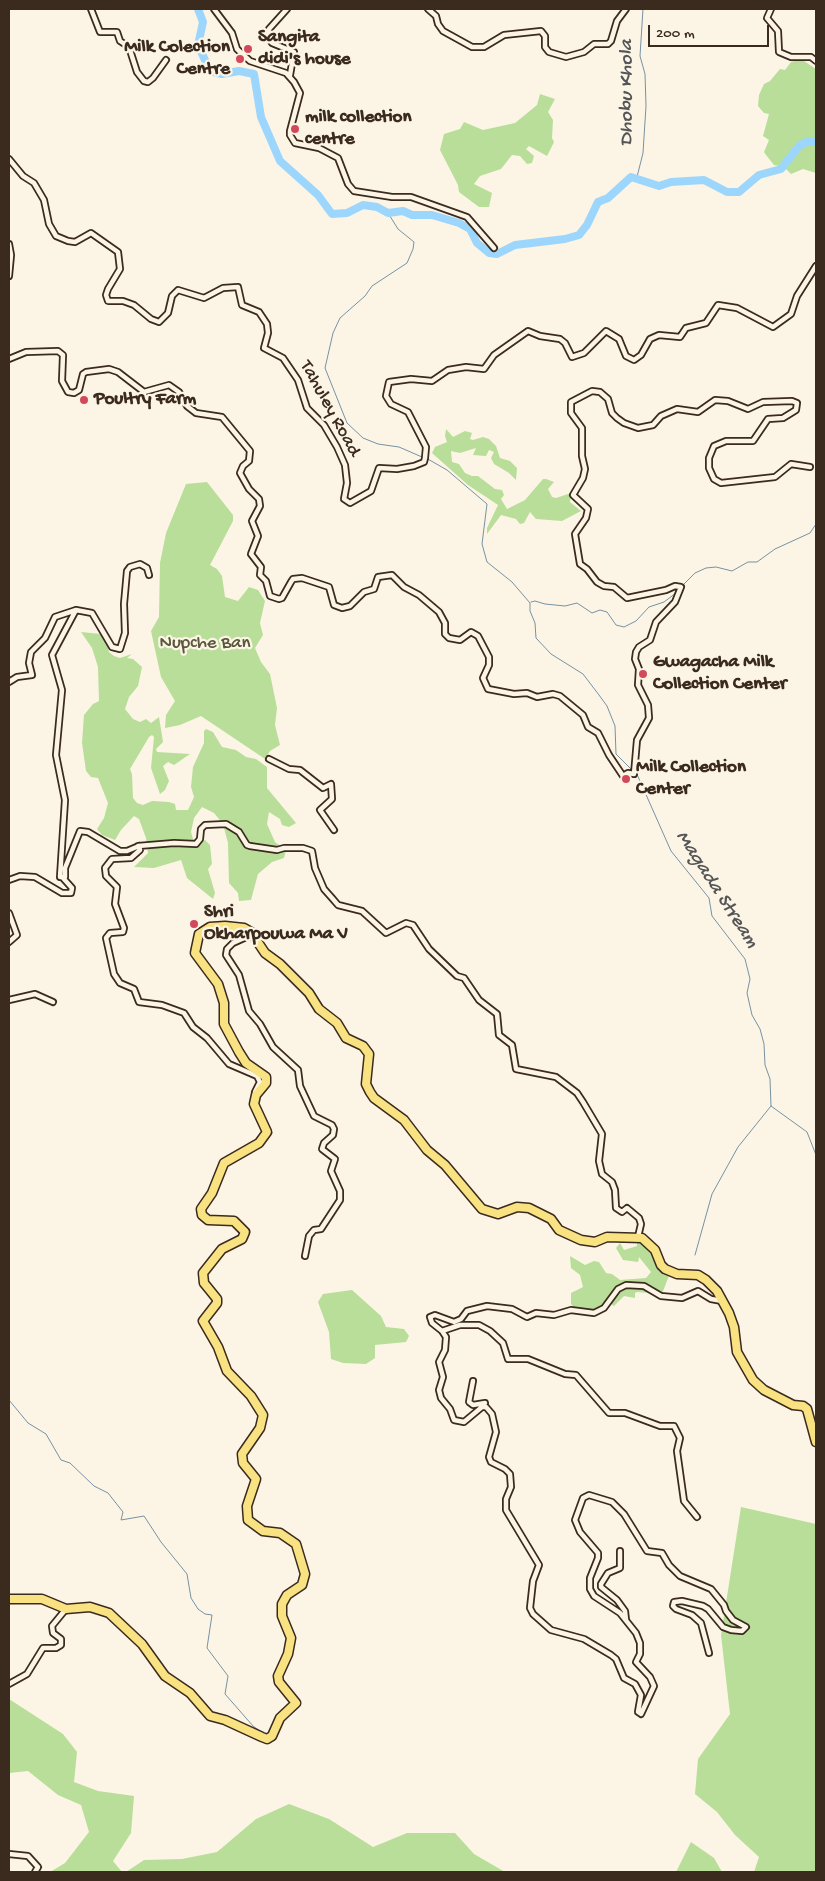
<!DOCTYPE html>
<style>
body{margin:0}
#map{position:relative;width:825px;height:1881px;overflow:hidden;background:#fcf5e5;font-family:"Gochi Hand",sans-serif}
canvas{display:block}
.frame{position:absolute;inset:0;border:10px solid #3b2a1e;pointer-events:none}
.scale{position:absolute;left:648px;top:25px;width:121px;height:22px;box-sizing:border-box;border:2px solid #3b2a1e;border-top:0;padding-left:6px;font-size:15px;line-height:18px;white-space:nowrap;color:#3b2a1e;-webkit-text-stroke:4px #fcf5e5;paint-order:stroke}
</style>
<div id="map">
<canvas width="825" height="1881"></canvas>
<div class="frame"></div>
<div class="scale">200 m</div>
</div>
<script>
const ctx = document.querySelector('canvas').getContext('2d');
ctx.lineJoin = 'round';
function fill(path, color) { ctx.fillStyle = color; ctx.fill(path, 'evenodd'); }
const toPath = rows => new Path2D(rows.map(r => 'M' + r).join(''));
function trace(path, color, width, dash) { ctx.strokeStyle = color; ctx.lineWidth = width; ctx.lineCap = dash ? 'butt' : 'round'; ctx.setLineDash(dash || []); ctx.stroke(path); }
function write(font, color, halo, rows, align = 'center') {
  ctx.font = font + ' "Gochi Hand",sans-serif'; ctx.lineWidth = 4.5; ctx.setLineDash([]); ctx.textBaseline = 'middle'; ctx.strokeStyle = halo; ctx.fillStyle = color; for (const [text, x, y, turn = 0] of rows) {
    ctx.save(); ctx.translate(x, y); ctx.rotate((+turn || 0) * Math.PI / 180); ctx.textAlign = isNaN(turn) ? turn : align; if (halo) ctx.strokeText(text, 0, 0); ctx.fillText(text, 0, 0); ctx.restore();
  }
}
fill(toPath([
 [801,59,816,69,816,173,803,169,791,174,784,167,774,165,766,155,764,152,769,140,763,136,769,114,764,113,758,106,759,95,764,84,770,81,780,69,785,70,791,62],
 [540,94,555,99,548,112,553,120,552,138,554,142,547,156,529,146,526,149,534,156,532,163,527,164,520,156,512,155,501,169,480,176,474,184,492,193,489,207,479,207,459,192,458,185,440,150,444,134,460,129,464,122,483,130,515,123,537,105],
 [446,429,453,437,465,431,472,433,470,439,473,440,483,437,489,439,496,446,500,458,510,461,517,468,516,480,509,473,494,464,491,458,494,452,489,450,486,456,473,455,476,448,460,453,451,451,452,462,459,464,465,473,472,476,478,476,495,489,502,490,504,495,501,499,507,509,525,500,543,479,546,479,554,482,548,489,552,497,556,498,571,493,570,502,581,511,562,521,536,519,530,512,524,523,520,524,516,519,501,515,487,534,487,528,498,505,468,485,432,453,435,447,447,442,445,436],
 [207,482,233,515,233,521,210,565,217,569,222,576,225,597,238,601,249,587,258,590,265,601,260,623,263,635,255,648,261,662,270,674,277,708,275,725,280,745,270,751,265,759,201,716,180,725,165,728,166,715,175,701,161,677,151,631,159,617,160,563,166,533,186,484],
 [81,632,101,634,106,639,109,652,114,656,120,658,132,654,127,658,133,659,142,667,138,686,129,697,125,709,133,719,140,722,146,719,151,723,159,717,163,742,156,749,157,752,190,754,174,765,168,762,163,766,169,781,165,790,160,794,151,768,154,737,152,735,149,737,130,769,132,774,133,798,137,803,143,805,152,801,169,802,175,804,176,810,188,810,194,797,191,787,193,767,204,743,204,731,206,729,213,732,222,747,236,750,246,757,256,759,267,767,267,788,296,823,289,827,282,825,280,819,269,812,267,824,275,842,286,850,284,858,272,862,258,874,251,900,239,901,238,893,229,883,228,843,223,824,214,813,202,807,194,818,191,832,193,839,198,842,205,840,210,845,212,864,208,869,215,893,213,899,187,878,181,860,154,868,134,867,148,853,146,838,139,819,134,816,121,830,115,840,102,835,97,829,104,818,108,803,98,778,91,777,86,771,82,743,84,715,93,704,99,701,98,667,92,648],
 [637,1240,644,1242,670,1273,660,1299,651,1293,637,1292,635,1293,635,1298,624,1296,614,1306,607,1301,594,1311,577,1310,571,1304,571,1293,583,1287,580,1275,571,1268,570,1256,585,1265,594,1261,599,1262,606,1273,612,1274,620,1280,646,1278,651,1272,639,1257,638,1262,623,1260,616,1248,620,1243,624,1250,637,1246],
 [352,1290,381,1316,386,1327,404,1329,409,1336,406,1342,375,1345,375,1358,366,1364,343,1363,331,1359,329,1332,318,1302,323,1294],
 [741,1507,816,1524,816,1872,754,1872,759,1857,735,1835,717,1812,695,1794,698,1759,730,1714,721,1635],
 [9,1699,63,1734,77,1752,74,1782,98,1791,134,1796,131,1833,113,1861,122,1872,50,1872,65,1863,89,1832,81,1805,58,1795,28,1771,9,1773],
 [289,1804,329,1819,373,1847,407,1833,455,1833,474,1854,505,1872,126,1872,144,1860,182,1859,217,1852,256,1819],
 [691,1842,714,1858,722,1872,676,1872]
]), '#b8de9a');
trace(toPath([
 [637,177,643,153,646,106,645,74,640,56,643,9],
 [388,213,398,229,414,242,413,249,407,263,372,286,365,296,340,318,333,333,325,368,347,423,363,438,378,444,399,447,422,457],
 [426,458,447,470,487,504,482,544,487,562,512,582,530,603,530,611,535,623,536,638,551,654,583,674,599,695,607,706,615,726,616,754,632,770],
 [682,586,695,573,706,568,716,567,732,571,748,562,757,562,775,549,810,533,816,524],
 [531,602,535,601,545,604,565,606,577,603,592,613,600,610,607,612,616,625,624,627,636,621,649,607,664,602,676,593],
 [636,772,671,851,709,898,712,916,745,959,750,979,747,993,752,1015,760,1029,764,1044,765,1065,770,1079,771,1106,807,1132,816,1155],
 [695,1255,712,1194,738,1147,771,1106],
 [9,1400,28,1423,46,1434,61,1460,70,1463,94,1486,108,1493,123,1512,121,1520,144,1516,161,1542,187,1574,191,1598,198,1609,205,1614,212,1615,207,1648,228,1676,225,1694,253,1726,263,1733]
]), '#7691a4', 1);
trace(toPath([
 [198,9,203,22,198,45,210,71,222,74,239,71,254,74,261,117,280,161,318,195,332,214,347,213,363,205,377,207,388,213,403,211,412,215,432,215,459,223,470,229,477,243,489,253,497,254,515,245,565,239,579,235,587,225,598,202,608,198,631,177,659,186,671,182,704,180,727,192,739,192,759,175,781,169,799,146,806,142,816,141]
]), '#9dd6fd', 8);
const street = toPath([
 [91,9,100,32,117,32,120,41,129,47,137,72,144,81,148,82,153,78,166,60],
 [214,9,232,33,237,49,250,61,286,73,294,82,300,93,290,131,290,135,295,143,319,148,338,158,348,184,354,191,392,197,411,197,467,217,494,248],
 [287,9,269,29,268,36,272,43,294,52,290,75],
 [428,9,436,16,438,24,443,31,472,47,484,47,504,35,541,31,545,36,545,47,549,52,566,57,584,52,594,44,608,44,611,41,617,21,626,9],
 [771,9,767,18,778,31,779,52,791,57,811,57,816,61],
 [9,159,23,176,34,183,44,200,49,224,56,236,68,241,75,242,91,233,118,252,120,269,108,289,106,295,108,301,123,301,134,305,151,319,159,322,168,313,172,296,178,290,204,298,223,288,238,287,242,305,259,312,267,324,268,333,264,348,283,358,298,380,307,408,324,425,337,447,345,465,347,483,344,499,350,503,371,491,379,468,397,469,414,466,424,462,425,458,426,447,408,412,391,404,386,396,389,382,411,379,432,381,448,370,466,367,484,369,494,355,528,331,540,336,560,339,565,343,572,357,584,353,606,331,619,339,626,356,634,360,641,355,650,339,659,335,680,337,686,328,706,323,718,305,737,308,773,327,791,314,797,296,816,266],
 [9,244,11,255,9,276],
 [9,359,26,352,58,351,63,355,62,381,68,392,74,393,79,390,83,374,86,372,109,369,118,372,144,392,169,385,179,392,187,406,196,413,222,417,250,451,249,461,243,466,240,473,249,489,259,499,260,506,252,521,258,536,251,554,261,567,260,575,266,581,270,596,279,599,282,598,291,582,293,579,302,578,329,587,334,605,342,608,350,606,364,592,374,589,378,577,392,575,404,587,419,595,439,612,445,623,445,634,449,638,460,640,471,632,478,636,489,657,489,665,483,678,488,689,514,694,527,693,537,697,553,694,560,696,583,715,588,727,598,733,609,755,623,776,628,773,634,774,637,740,649,718,648,705,638,685,639,669,635,659,636,652,639,647,650,640,656,622,675,602,681,587,675,586,666,590,627,598,614,587,604,586,597,582,587,569,580,564,575,534,586,518,588,509,573,495,583,478,585,469,582,456,582,428,571,413,571,402,592,391,600,392,608,399,612,413,617,418,624,423,638,428,653,425,661,416,677,409,698,412,715,400,728,401,748,409,763,402,792,401,797,403,796,410,783,418,768,419,753,441,726,441,714,446,709,458,709,468,714,479,721,483,775,477,791,464,810,467],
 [76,610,92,613,112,647,120,649,125,633,124,604,127,571,130,567,140,564,147,568,149,575],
 [9,682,17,677,32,675,29,663,31,652,45,638,55,617,76,610,52,655,62,690,56,755,65,800,60,877,65,877,65,868,80,831,88,832,120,851,127,851,139,846,140,850,131,858,112,859,105,868,106,876,117,887,115,904,124,928,123,932,110,933,106,938,114,974,120,983,134,989,139,1002,162,1005,184,1013,193,1027,207,1038,229,1064,257,1076,260,1082,255,1092],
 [269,759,289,769,300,770,323,788,331,784,332,799,320,810,334,830],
 [138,846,174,843,196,844,200,839,201,829,205,825,226,824,239,832,247,845,250,846,277,850,284,848,303,848,312,851,315,868,324,889,332,898,338,905,362,911,386,933,406,923,413,925,429,949,457,976,464,978,479,1000,497,1014,499,1035,512,1045,516,1069,556,1077,577,1093,583,1102,602,1134,599,1161,602,1174,612,1182,615,1190,616,1208,622,1212,627,1208,639,1218,641,1224,638,1237],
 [9,880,20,876,35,877,62,893,71,893,72,888,63,878],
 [9,913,17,935,9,942],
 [253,934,233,943,227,949,226,955,239,975,249,1011,260,1024,273,1047,298,1070,300,1086,314,1116,332,1125,334,1129,333,1135,324,1143,322,1149,335,1159,331,1171,340,1191,340,1200,321,1229,314,1230,309,1236,305,1256],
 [9,1000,35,994,53,1002],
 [442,1331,460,1325,479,1325,490,1331,503,1343,508,1359,528,1359,565,1374,576,1375,609,1413,625,1413,660,1426,674,1426,680,1438,677,1451,684,1501,697,1517],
 [473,1381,469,1402,473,1405,485,1403],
 [620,1551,620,1568,608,1573,601,1584,601,1587,617,1600,625,1611,626,1620],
 [709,1653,701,1623,692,1615,676,1609,673,1606,674,1602,682,1601,703,1606,708,1609,723,1627,731,1630,742,1631,746,1627,733,1620,726,1611,724,1605,711,1589,680,1576,669,1565,662,1553,647,1551,624,1514,612,1502,589,1495,583,1498,575,1520,580,1532,598,1553,598,1558,590,1578,590,1589,594,1596,620,1613,636,1633,640,1643,640,1654,636,1662,650,1677,654,1686,641,1714,638,1712,641,1695,635,1684,624,1678,616,1659,611,1655,584,1639,551,1630,533,1614,530,1608,533,1581,539,1565,506,1510,506,1499,511,1487,510,1474,505,1469,491,1462,489,1457,496,1432,492,1414,486,1407,482,1407,464,1422,454,1420,450,1409,441,1398,439,1390,443,1377,439,1362,445,1350,446,1337,442,1331,432,1323,430,1317,435,1315,454,1322,461,1319,467,1311,487,1306,512,1309,527,1317,536,1313,554,1315,571,1310,594,1313,604,1308,618,1289,626,1285,644,1286,661,1296,682,1298,698,1291,711,1299,722,1301],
 [9,1684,27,1674,43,1648,56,1648,61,1645,61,1639,53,1633,52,1626,66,1609],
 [9,1854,28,1856,38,1867,35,1872]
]);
const primary = toPath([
 [9,1599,42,1599,66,1609,90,1607,109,1613,142,1644,165,1676,190,1693,210,1716,225,1720,262,1737,267,1739,272,1736,280,1718,296,1703,279,1682,278,1676,288,1654,291,1638,282,1616,282,1604,287,1595,302,1585,305,1574,296,1544,280,1533,263,1531,248,1520,247,1506,256,1479,243,1463,242,1454,260,1428,263,1415,251,1396,227,1371,218,1347,203,1321,217,1303,217,1299,204,1283,203,1273,222,1249,242,1239,245,1232,234,1221,208,1220,202,1215,201,1209,212,1193,224,1163,259,1143,267,1132,254,1104,256,1095,266,1083,266,1077,246,1063,239,1052,224,1024,224,1003,218,984,195,953,199,934,210,927,225,926,244,928,251,932,265,953,280,964,309,993,319,1009,337,1023,346,1038,363,1046,369,1054,366,1084,370,1092,374,1098,404,1120,427,1150,445,1165,482,1209,498,1214,517,1207,529,1208,551,1219,559,1230,581,1240,595,1242,607,1237,642,1238,655,1250,661,1265,665,1269,677,1274,698,1275,706,1280,717,1291,729,1313,734,1327,737,1352,753,1380,764,1390,793,1405,803,1406,807,1409,816,1442]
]);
trace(street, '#3b2a1e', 8);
trace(primary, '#3b2a1e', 11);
trace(street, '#fcf5e5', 4.5);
trace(primary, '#f8e281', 8);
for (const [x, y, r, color] of [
 [248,49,5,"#d1495b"],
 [240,59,5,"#d1495b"],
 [295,129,5,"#d1495b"],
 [84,400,5,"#d1495b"],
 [643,674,5,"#d1495b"],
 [626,779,5,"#d1495b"],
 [194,924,5,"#d1495b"]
]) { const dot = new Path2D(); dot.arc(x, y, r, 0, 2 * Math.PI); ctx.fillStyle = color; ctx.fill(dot); trace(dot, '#fcf5e5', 2); }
write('bold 19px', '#3b2a1e', '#fcf5e5', [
 ["Sangita",258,38],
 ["didi's house",258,60],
 ["Milk Colection",230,48,"right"],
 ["Centre",230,70,"right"],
 ["milk collection",305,118],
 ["centre",305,140],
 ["Poultry Farm",94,400],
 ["Gwagacha Milk",653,663],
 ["Collection Center",653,685],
 ["Milk Collection",636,768],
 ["Center",636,790],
 ["Shri",204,913],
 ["Okharpouwa Ma V",204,935]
], 'left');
write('19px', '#3b2a1e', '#fcf5e5', [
 ["Tahuley Road",329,409,61]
]);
write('19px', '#5a573d', '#fcf5e5', [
 ["Nupche Ban",205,644]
]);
write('italic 20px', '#545556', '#fcf5e5', [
 ["Dhobu Khola",628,93,-90],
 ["Magada Stream",716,890,57]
]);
</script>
